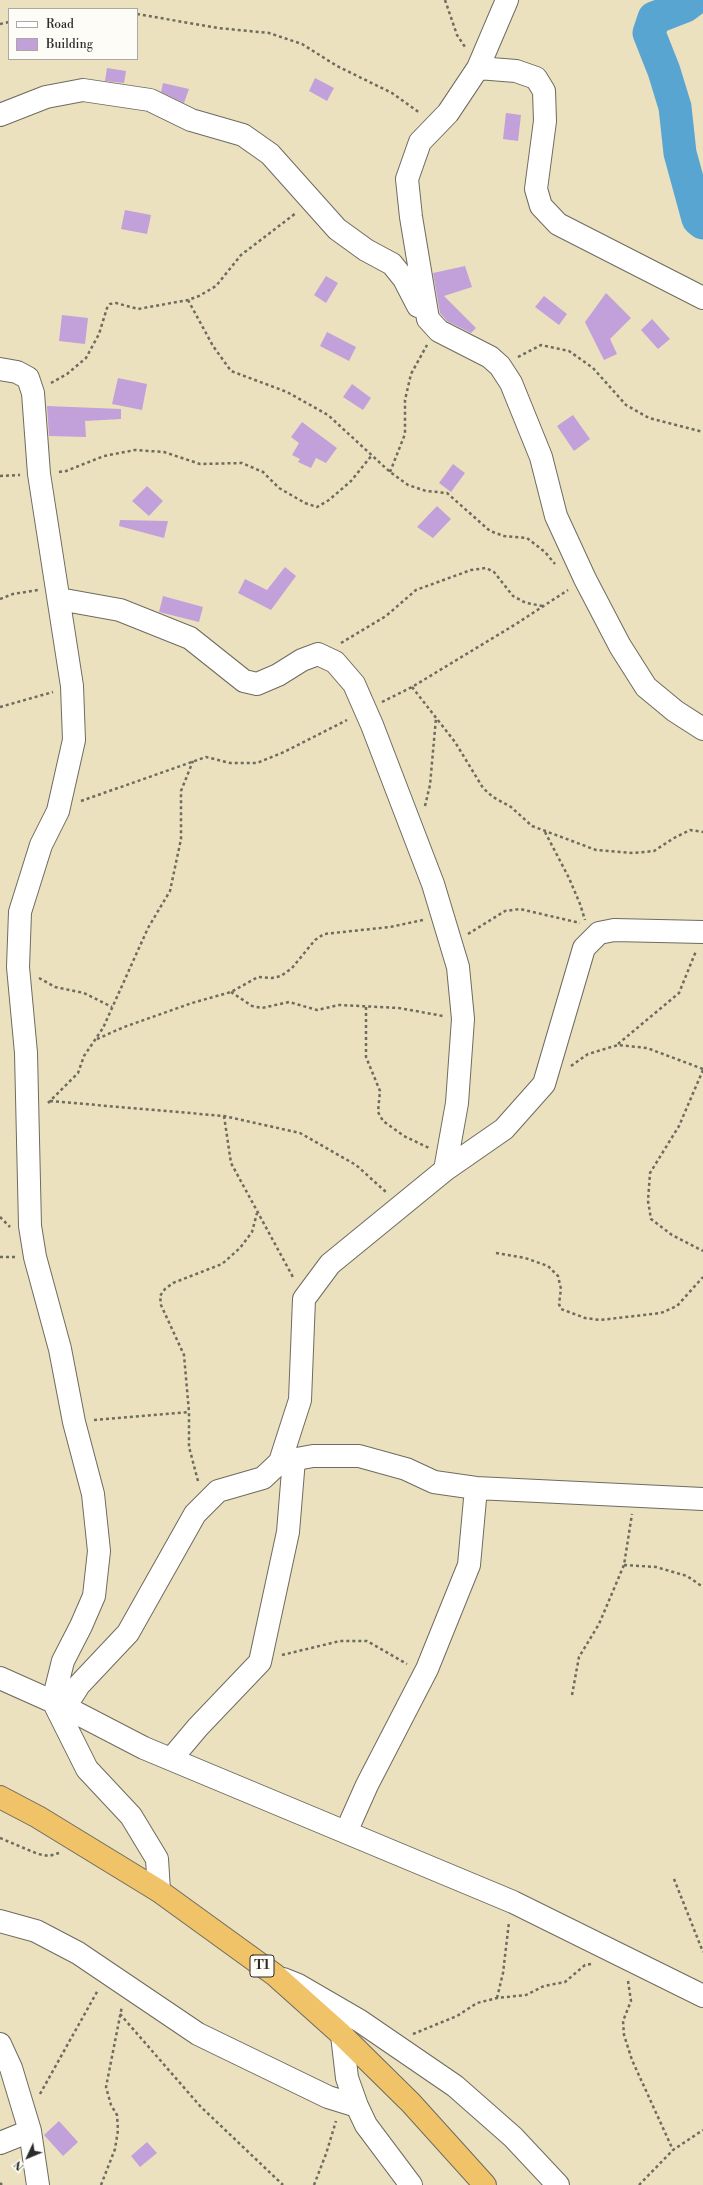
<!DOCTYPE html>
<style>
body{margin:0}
#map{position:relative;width:703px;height:2185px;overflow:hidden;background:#ebe1bf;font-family:"Libre Bodoni",serif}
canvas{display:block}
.legend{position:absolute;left:8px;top:8px;width:130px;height:52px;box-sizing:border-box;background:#fdfcf7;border:1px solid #a9a8a5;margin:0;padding:5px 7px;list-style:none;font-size:12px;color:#2b2b2b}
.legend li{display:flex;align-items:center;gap:8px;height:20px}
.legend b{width:20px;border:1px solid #a9a8a5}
.north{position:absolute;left:8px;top:2137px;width:40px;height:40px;-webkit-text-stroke:3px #fdfcf7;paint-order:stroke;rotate:226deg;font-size:11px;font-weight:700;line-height:16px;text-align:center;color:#2b2b2b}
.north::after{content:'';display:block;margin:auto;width:14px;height:18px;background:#2b2b2b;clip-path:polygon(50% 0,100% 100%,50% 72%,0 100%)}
</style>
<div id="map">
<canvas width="703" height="2185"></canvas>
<ul class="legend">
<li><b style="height:5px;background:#fff"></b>Road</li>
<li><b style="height:11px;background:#c2a0da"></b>Building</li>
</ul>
<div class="north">N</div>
</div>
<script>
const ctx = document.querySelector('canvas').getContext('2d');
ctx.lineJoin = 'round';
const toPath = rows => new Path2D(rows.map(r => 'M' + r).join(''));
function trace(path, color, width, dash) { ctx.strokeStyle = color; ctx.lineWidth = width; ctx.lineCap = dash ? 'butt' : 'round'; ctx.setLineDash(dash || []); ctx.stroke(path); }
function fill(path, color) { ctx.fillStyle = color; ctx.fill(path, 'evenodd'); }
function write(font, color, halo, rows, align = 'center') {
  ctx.font = font + ' "Libre Bodoni",serif'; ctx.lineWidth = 3; ctx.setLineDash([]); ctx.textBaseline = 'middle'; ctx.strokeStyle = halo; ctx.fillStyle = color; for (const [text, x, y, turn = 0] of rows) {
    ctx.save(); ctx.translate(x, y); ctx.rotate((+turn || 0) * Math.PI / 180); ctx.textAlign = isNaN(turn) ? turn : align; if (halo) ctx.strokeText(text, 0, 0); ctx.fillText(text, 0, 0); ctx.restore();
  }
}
trace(toPath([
 [693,0,685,6,654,18,649,33,664,71,675,107,680,153,698,219,703,223]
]), '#59a5d2', 33);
fill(toPath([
 [107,68,126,71,124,83,105,81],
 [315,78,334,88,327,101,309,91],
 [163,83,189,89,184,103,161,92],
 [506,113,521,115,518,141,503,139],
 [125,210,151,215,147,234,121,229],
 [465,266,472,287,444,296,476,328,471,333,447,321,440,313,433,273],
 [326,276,338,283,326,303,314,295],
 [606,293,631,318,610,339,617,354,604,360,585,322],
 [544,296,567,314,559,325,535,307],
 [62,315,88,318,85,344,59,341],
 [652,319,670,339,658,349,641,330],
 [327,332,356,347,349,361,320,346],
 [118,378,147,384,142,410,112,404],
 [352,384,371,398,363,410,343,397],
 [47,406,121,409,121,419,85,421,86,437,49,436],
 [573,415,590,439,574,451,557,426],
 [302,422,337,448,326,463,316,458,311,468,298,462,300,459,292,455,299,443,291,437],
 [453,464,465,473,451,492,439,483],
 [147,486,163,501,149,516,132,501],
 [437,506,451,519,433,538,417,527],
 [120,520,168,521,164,538,119,526],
 [285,567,296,576,271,610,238,593,245,579,267,590],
 [163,596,203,607,199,622,159,612],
 [59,2121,78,2142,63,2156,44,2135],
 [147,2142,157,2153,140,2167,131,2156]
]), '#c2a0da');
const minor = toPath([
 [507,0,478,68,448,113,420,142,407,179,411,217,428,319,439,331,490,357,500,366,511,383,541,457,556,516,585,579,620,646,646,687,675,711,703,729],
 [478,68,516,71,536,78,544,91,545,121,536,189,541,206,558,224,703,298],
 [0,115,46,97,83,90,150,100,191,120,243,135,270,154,337,229,366,250,392,264,404,279,418,306],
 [0,369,17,372,28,378,33,393,39,474,72,686,74,740,58,811,41,845,20,912,18,967,26,1053,30,1226,35,1257,60,1349,74,1422,93,1494,99,1551,94,1596,81,1626,63,1661,53,1701,87,1769,131,1816,157,1859,159,1891],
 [59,599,120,610,190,638,244,681,257,684,278,675,302,660,318,654,335,662,354,684,372,725,433,884,458,967,463,1019,457,1103,445,1170],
 [280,1462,313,1456,359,1456,406,1469,434,1482,476,1488,703,1499],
 [0,1678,65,1707,144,1748,513,1902,703,1996],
 [65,1707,79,1685,128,1633,195,1514,218,1491,263,1478,280,1462,300,1400,304,1299,330,1264,445,1170,504,1129,544,1084,584,948,599,933,614,930,703,932],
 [171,1759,198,1727,260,1662,288,1532,294,1459],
 [346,1832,367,1785,427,1669,469,1565,476,1488],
 [0,1921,36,1931,78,1953,198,2034,328,2097,357,2106],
 [283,1979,298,1985,360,2021,455,2086,513,2137,558,2185],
 [342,2035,347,2078,357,2106,366,2125,411,2185],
 [0,2044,11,2068,30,2131,38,2185],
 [0,2143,30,2131]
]);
const highway = toPath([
 [0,1797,38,1817,159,1891,275,1975,342,2035,411,2103,485,2185]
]);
trace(minor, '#6e6b5f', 24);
trace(highway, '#6e6b5f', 24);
trace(toPath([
 [445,0,457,35,465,47],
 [137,14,218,28,269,33,302,44,337,66,392,93,420,113],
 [0,24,9,22],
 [188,300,213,346,231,371,287,392,328,415,390,472,408,485,426,491,447,493,490,531,504,536,527,538,545,552,555,564],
 [518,357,541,345,569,351,593,368,626,405,649,418,703,432],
 [51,383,67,374,86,358,99,334,107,308,110,304,116,303,138,309,188,300,199,296,216,286,241,255,296,213],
 [59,472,66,471,104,456,135,450,164,452,200,464,242,463,263,472,279,488,305,503,317,507,329,500,351,481,372,455],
 [390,472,405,434,405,400,411,374,427,345],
 [0,476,20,475],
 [0,599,13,594,38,590],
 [341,643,386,616,416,590,471,570,486,568,494,572,513,596,526,603,543,606],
 [412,687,455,742,483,788,493,797,511,807,532,826,596,850,634,853,654,851,674,838,690,830,703,832],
 [382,702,412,687,516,624,568,590],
 [0,707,53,692],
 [81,801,206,757,230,763,257,763,284,752,347,720],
 [425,806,430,785,436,718],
 [545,832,569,878,580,904,585,920],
 [468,934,505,911,520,909,580,923],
 [39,978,55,987,84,993,112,1007],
 [231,992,252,1006,262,1008,289,1002,317,1010,339,1005,399,1008,443,1016],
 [366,1007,366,1057,380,1091,378,1112,383,1121,404,1136,429,1148],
 [97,1039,124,1027,192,1003,231,992,258,977,272,978,281,976,292,968,315,940,324,934,390,927,423,920],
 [618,1044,679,993,696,951],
 [571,1066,588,1054,618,1045,647,1048,703,1069],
 [703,1070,679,1126,650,1173,648,1201,651,1219,672,1235,703,1251],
 [50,1101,224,1116,300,1133,356,1165,386,1192],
 [48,1103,78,1073,84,1056,103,1028,148,928,170,891,181,839,181,791,193,761],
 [224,1116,231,1163,294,1279],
 [0,1217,10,1227],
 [496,1253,525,1258,548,1266,558,1276,561,1289,559,1304,561,1309,585,1318,600,1320,661,1313,677,1306,703,1277],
 [0,1257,15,1257],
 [94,1420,189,1412],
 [198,1481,189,1447,189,1412,184,1355,161,1305,160,1296,165,1289,173,1283,222,1264,240,1248,252,1232,257,1213],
 [624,1565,656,1567,687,1576,703,1587],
 [282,1655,340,1641,367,1641,407,1664],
 [572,1695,579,1657,599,1624,624,1565,632,1514],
 [0,1838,38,1854,49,1856,59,1853],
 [674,1879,703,1952],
 [628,1981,631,2001,623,2021,624,2035,632,2060,673,2150],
 [497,1998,503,1973,509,1922],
 [120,2014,200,2106,283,2185],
 [413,2034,457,2016,477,2003,497,1998,526,1995,544,1986,565,1982,585,1965,591,1964],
 [40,2094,98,1990],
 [0,2183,2,2185],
 [101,2185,115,2149,118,2130,117,2115,111,2105,106,2087,122,2006],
 [314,2185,326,2154,336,2121],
 [639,2185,673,2150,703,2130]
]), '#6e6b5f', 2.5, [3, 3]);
trace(minor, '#fff', 22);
trace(highway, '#f0c369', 22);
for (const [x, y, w] of [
 [262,1966,24]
]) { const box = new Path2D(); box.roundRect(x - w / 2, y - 11, w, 22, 3); ctx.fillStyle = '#fdfcf7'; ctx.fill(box); trace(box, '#2b2b2b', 1); }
write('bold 13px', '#2b2b2b', null, [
 ["T1",262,1966]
]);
</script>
